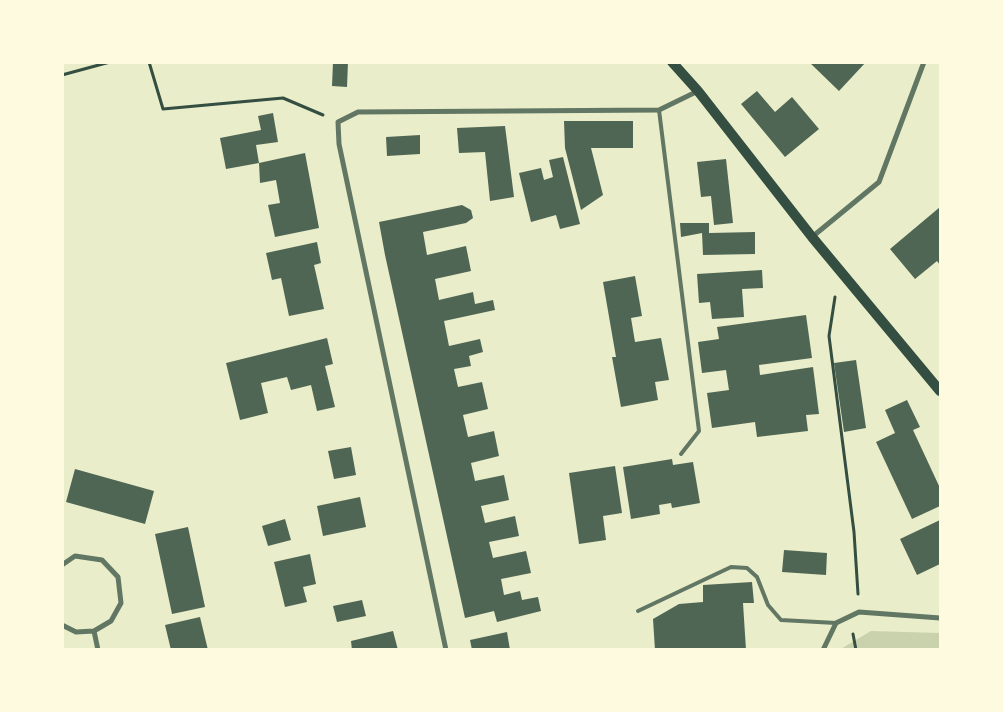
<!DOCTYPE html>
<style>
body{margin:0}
#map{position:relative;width:1003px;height:712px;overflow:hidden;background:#e9edc9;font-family:Lato,sans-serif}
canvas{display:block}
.frame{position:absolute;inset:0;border:64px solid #fefae0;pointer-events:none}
</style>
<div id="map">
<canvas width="1003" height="712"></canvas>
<div class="frame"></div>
</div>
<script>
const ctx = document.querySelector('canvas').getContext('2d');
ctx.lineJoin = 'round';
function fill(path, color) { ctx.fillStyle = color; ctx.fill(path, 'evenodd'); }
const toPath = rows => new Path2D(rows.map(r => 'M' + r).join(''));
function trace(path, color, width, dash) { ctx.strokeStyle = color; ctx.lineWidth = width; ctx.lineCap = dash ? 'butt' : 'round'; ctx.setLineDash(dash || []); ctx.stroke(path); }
fill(toPath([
 [871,631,940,633,940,649,839,650]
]), '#cad2ad');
fill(toPath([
 [333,62,348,62,347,87,332,86],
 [809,62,866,62,839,91],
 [757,91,775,112,792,97,819,129,785,157,741,104],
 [273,113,278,142,256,145,259,163,226,169,220,138,261,130,258,116],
 [564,121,633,121,633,148,591,148,603,195,581,210,565,148],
 [505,126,514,197,490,201,485,152,459,153,457,128],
 [420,135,420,154,387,156,386,137],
 [305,153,319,228,275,237,268,205,280,203,276,180,260,183,259,163],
 [563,157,580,224,560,229,556,215,531,222,519,173,541,168,544,180,553,177,549,160],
 [726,159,733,223,714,225,711,196,701,197,697,162],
 [462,205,471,210,473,218,466,223,423,232,427,255,466,246,471,271,435,279,439,300,473,292,475,304,493,300,495,310,444,321,449,346,480,339,483,352,469,356,471,366,454,369,458,387,482,382,488,409,463,415,468,437,494,431,499,456,471,463,475,481,504,475,509,500,481,506,485,523,515,516,519,536,489,542,493,558,526,551,531,573,501,579,504,595,520,591,522,600,538,597,541,611,497,622,494,611,465,618,385,255,379,222],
 [940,207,940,265,937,261,915,279,890,249],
 [680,223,709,223,709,233,755,232,755,254,703,255,702,233,681,237],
 [317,242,321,263,314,265,324,309,289,316,281,278,272,280,266,253],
 [762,270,763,288,742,289,744,317,712,319,710,302,699,303,697,274],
 [635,276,642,316,631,318,635,342,661,338,669,380,655,382,658,400,621,407,612,357,616,357,603,282],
 [806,315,812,358,759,365,760,375,813,367,819,414,806,415,808,431,757,437,755,422,712,428,707,393,729,390,726,370,702,373,698,342,719,339,717,327],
 [327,338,333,364,325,366,335,407,317,411,311,385,291,390,287,377,261,383,268,413,240,420,226,363],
 [856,360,866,428,844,432,834,363],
 [907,400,920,427,913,430,940,488,940,506,912,519,876,442,895,433,885,410],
 [351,447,356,475,334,479,328,451],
 [672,459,673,465,693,462,700,503,672,508,671,503,659,505,660,514,631,519,623,467],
 [615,466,622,513,603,516,606,540,579,544,569,473],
 [75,469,154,491,145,524,66,502],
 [360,497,366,527,323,536,317,506],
 [285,519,291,540,268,546,262,526],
 [940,520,940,564,917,575,900,539],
 [188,527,205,607,172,614,155,534],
 [784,550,827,553,826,575,782,572],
 [310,554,316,584,303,587,307,602,285,607,274,562],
 [752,582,754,603,743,603,746,650,655,650,653,619,679,604,703,602,703,585],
 [362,600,366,616,337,622,333,606],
 [200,617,208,650,171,650,165,625],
 [393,631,398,650,352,650,351,641],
 [507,632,510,650,472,650,470,640]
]), '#4f6655');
trace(toPath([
 [149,62,163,109,283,98,323,115],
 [62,75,110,62],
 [835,297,829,336,854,532,858,594],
 [853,634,856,650]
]), '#344e41', 3);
trace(toPath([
 [659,110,699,431,681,454],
 [638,611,731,567,747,568,757,577,768,605,781,620,836,623]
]), '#617663', 4);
trace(toPath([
 [812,237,879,182,924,62],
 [62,565,75,556,102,560,118,577,121,603,111,621,94,631,76,632,62,625],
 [94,631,98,650],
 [446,650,339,144,338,122,358,112,659,110,698,91],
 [823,650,836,623,859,612,940,618]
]), '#617663', 5);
trace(toPath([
 [672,62,698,91,812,237,940,391]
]), '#344e41', 10);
</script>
